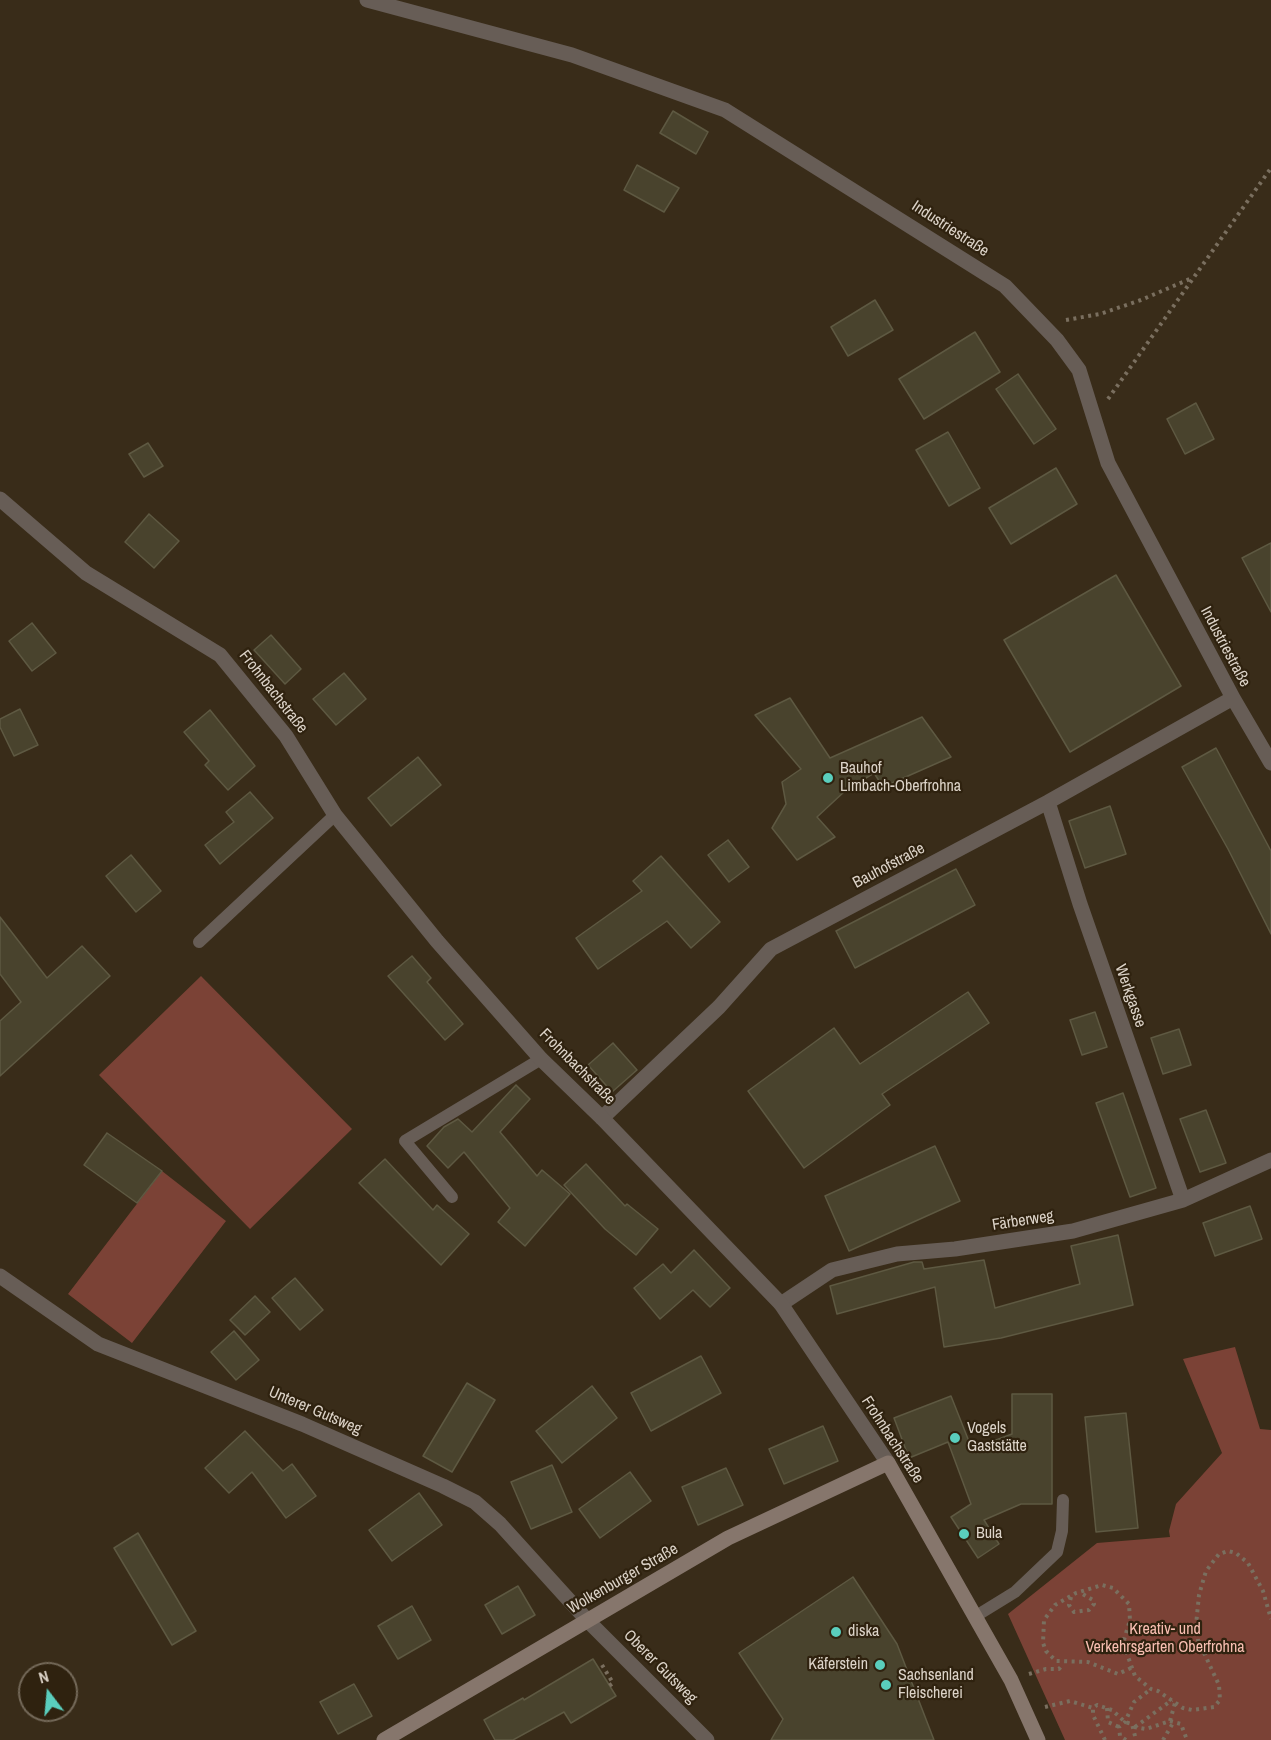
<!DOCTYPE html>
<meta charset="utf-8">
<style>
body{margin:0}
#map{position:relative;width:1271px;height:1740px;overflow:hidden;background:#392c19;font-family:"Archivo Narrow",sans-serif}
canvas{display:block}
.north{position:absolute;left:18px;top:1662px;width:60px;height:60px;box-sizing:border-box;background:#2f220f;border:2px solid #746959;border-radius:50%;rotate:344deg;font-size:16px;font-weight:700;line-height:24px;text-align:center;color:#dcd3c8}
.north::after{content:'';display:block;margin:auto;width:21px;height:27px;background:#5acebd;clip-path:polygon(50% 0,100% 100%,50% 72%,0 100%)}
</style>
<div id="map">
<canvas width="1271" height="1740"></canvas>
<div class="north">N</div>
</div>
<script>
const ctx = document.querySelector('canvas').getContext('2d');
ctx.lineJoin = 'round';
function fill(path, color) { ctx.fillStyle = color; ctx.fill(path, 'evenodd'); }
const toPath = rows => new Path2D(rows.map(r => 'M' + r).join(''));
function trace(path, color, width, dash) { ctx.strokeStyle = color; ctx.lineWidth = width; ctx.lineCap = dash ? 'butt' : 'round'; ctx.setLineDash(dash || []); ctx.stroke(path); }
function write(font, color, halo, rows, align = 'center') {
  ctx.font = font + ' "Archivo Narrow",sans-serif'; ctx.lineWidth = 4.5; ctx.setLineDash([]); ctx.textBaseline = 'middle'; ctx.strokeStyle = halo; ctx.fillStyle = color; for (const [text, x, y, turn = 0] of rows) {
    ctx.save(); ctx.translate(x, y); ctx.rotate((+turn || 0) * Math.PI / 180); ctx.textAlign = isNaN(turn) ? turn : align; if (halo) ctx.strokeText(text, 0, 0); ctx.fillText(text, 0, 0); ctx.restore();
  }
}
fill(toPath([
 [201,976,352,1129,250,1229,99,1075],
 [162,1171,226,1221,132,1343,68,1294],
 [1235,1347,1260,1429,1271,1430,1271,1740,1065,1740,1008,1614,1097,1543,1170,1537,1169,1531,1176,1504,1222,1453,1183,1359]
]), '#7b4236');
const building = toPath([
 [673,111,708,132,696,154,660,133,673,111],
 [637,165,679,188,664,212,624,190,637,165],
 [875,300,893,330,848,356,831,327,875,300],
 [975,332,1000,372,924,419,899,379,975,332],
 [1018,374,1056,429,1034,444,996,389,1018,374],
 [1196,403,1214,439,1185,454,1167,419,1196,403],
 [948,432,980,488,949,506,916,450,948,432],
 [148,443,163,466,144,477,129,454,148,443],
 [1056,468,1077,504,1011,544,989,508,1056,468],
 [149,514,179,541,154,568,125,542,149,514],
 [1271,543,1271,612,1242,558,1271,543],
 [1116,575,1181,686,1070,752,1004,640,1116,575],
 [32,623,56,653,32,671,9,641,32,623],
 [271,635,301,669,285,684,254,650,271,635],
 [344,673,366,699,336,725,313,699,344,673],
 [790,698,830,758,922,717,951,757,883,787,874,773,845,791,817,817,835,837,797,860,772,828,786,804,782,782,801,769,755,715,790,698],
 [20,709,38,745,14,756,0,727,0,719,20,709],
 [210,710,255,766,228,790,205,765,209,761,184,732,210,710],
 [1216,748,1271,851,1271,934,1228,849,1182,767,1216,748],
 [418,757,441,785,391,826,368,798,418,757],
 [250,792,273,818,220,864,205,845,234,822,226,812,250,792],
 [1110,806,1126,854,1085,868,1069,821,1110,806],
 [728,840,749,867,729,882,708,855,728,840],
 [131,855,161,891,136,912,106,876,131,855],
 [661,856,720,922,691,948,667,921,598,969,576,938,642,891,633,881,661,856],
 [956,869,975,905,855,968,836,931,956,869],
 [0,917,47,978,82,946,110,976,0,1076,0,1021,21,1002,0,974,0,917],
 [412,956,431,978,427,982,463,1024,445,1040,388,976,412,956],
 [968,992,989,1023,882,1094,890,1105,804,1168,748,1091,834,1028,860,1064,968,992],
 [1095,1012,1107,1047,1082,1055,1070,1020,1095,1012],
 [1179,1029,1191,1065,1163,1074,1151,1038,1179,1029],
 [613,1043,637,1070,612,1092,588,1065,613,1043],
 [516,1085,530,1099,500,1132,537,1176,542,1170,570,1194,525,1246,498,1222,510,1208,464,1152,448,1168,427,1146,444,1127,458,1119,472,1132,516,1085],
 [1123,1093,1156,1188,1130,1197,1096,1103,1123,1093],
 [1206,1110,1226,1163,1200,1172,1180,1119,1206,1110],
 [107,1133,162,1171,137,1203,84,1165,107,1133],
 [935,1146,960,1201,849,1251,825,1196,935,1146],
 [385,1159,433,1210,437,1205,469,1234,441,1265,359,1183,385,1159],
 [586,1164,625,1206,627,1204,658,1229,636,1255,605,1229,564,1185,586,1164],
 [1250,1206,1262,1239,1215,1256,1203,1223,1250,1206],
 [1118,1235,1133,1305,1001,1338,944,1347,935,1287,837,1314,830,1286,914,1262,922,1262,924,1269,984,1260,995,1308,1080,1284,1071,1246,1118,1235],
 [694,1250,730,1288,710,1307,693,1290,660,1319,634,1288,663,1264,671,1273,694,1250],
 [295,1278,323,1310,300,1330,272,1298,295,1278],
 [255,1296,270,1312,245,1335,230,1320,255,1296],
 [234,1331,259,1360,236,1380,211,1352,234,1331],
 [701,1356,721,1393,651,1431,631,1393,701,1356],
 [467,1383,495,1400,452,1472,423,1456,467,1383],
 [592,1386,617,1418,562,1463,536,1431,592,1386],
 [1012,1394,1052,1394,1052,1504,1021,1504,984,1520,999,1544,978,1558,951,1517,971,1504,948,1442,909,1458,894,1418,951,1396,972,1449,1012,1434,1012,1394],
 [1126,1413,1138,1528,1096,1532,1085,1417,1126,1413],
 [823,1426,838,1461,784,1484,769,1449,823,1426],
 [245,1431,283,1471,292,1464,316,1496,286,1518,252,1472,229,1493,205,1468,245,1431],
 [552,1465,572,1512,531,1529,511,1482,552,1465],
 [726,1468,743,1505,698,1525,682,1487,726,1468],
 [630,1472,651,1501,600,1538,579,1509,630,1472],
 [419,1493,442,1525,392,1561,369,1530,419,1493],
 [138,1533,196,1631,172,1645,114,1548,138,1533],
 [853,1577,897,1644,934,1740,771,1740,783,1719,739,1653,853,1577],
 [518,1586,535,1615,502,1634,485,1605,518,1586],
 [412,1606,431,1640,398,1659,378,1626,412,1606],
 [593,1659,616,1696,571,1723,564,1712,513,1740,495,1740,484,1720,523,1698,524,1700,593,1659],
 [354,1684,372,1716,338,1734,320,1702,354,1684]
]);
fill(building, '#49432d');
trace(building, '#5e5942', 1.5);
trace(toPath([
 [1066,320,1100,314,1141,300,1192,278],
 [1108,399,1271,168],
 [1071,1597,1069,1605,1074,1612,1089,1610,1094,1604,1093,1600,1081,1593],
 [602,1665,613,1683,609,1686],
 [1131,1668,1118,1674,1088,1662,1056,1661,1046,1651,1043,1643,1044,1620,1055,1605,1076,1593,1102,1585,1113,1588,1129,1604,1130,1620,1123,1643,1135,1676,1151,1689,1158,1691,1183,1708,1192,1710,1214,1707,1220,1700,1219,1685,1198,1640,1196,1625,1199,1595,1206,1571,1219,1554,1228,1551,1236,1553,1248,1563,1263,1591,1271,1619],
 [1029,1674,1046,1669,1059,1669,1063,1664],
 [1045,1707,1070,1701,1093,1708],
 [1107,1708,1108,1722,1119,1727],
 [1170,1721,1181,1724,1187,1740],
 [1134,1727,1146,1729,1170,1721,1175,1703],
 [1135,1727,1172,1700],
 [1105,1740,1093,1715,1093,1708,1097,1705,1112,1710,1125,1722,1132,1724,1136,1740],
 [1126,1740,1120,1736,1119,1727,1125,1722,1134,1702,1151,1689],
 [1163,1740,1173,1723]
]), '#7a6f5f', 4, [3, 4.5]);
trace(toPath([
 [199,942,335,815],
 [452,1197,405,1141,541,1059],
 [976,1616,1015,1592,1057,1552,1062,1531,1063,1500]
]), '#675d56', 12);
trace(toPath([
 [367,0,572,55,725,110,1005,286,1057,340,1079,370,1108,463,1233,698,1271,763],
 [1048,802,1080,904,1183,1200],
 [602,1118,719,1007,771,949,1048,802,1233,698],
 [0,1276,98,1344,302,1424,443,1486,475,1502,500,1524,587,1620,707,1740],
 [781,1304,832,1270,897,1254,955,1249,1073,1231,1183,1200,1271,1160]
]), '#675d56', 15);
trace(toPath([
 [0,499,86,573,220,655,286,736,335,815,437,941,541,1059,602,1118,781,1304,888,1463]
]), '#675d56', 15);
trace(toPath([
 [384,1740,728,1538,888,1463,1011,1680,1038,1740]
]), '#86766c', 15);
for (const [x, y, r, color] of [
 [828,778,6,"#5acebd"],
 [955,1438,6,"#5acebd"],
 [964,1534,6,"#5acebd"],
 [836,1632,6,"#5acebd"],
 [880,1665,6,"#5acebd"],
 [886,1685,6,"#5acebd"]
]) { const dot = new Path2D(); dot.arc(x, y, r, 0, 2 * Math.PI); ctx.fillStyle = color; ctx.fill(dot); trace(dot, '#2f220f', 2); }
write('16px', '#dcd3c8', '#2f220f', [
 ["Industriestraße",950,229,33],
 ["Industriestraße",1225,647,62],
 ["Frohnbachstraße",273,692,52],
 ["Bauhofstraße",889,866,-28],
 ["Werkgasse",1130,996,71],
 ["Frohnbachstraße",577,1067,45],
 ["Färberweg",1023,1221,-9],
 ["Unterer Gutsweg",315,1411,23],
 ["Frohnbachstraße",892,1440,57],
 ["Wolkenburger Straße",623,1579,-30],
 ["Oberer Gutsweg",660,1667,45]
]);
write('16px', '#dcd3c8', '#2f220f', [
 ["Bauhof",840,769],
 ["Limbach-Oberfrohna",840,787],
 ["Vogels",967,1429],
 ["Gaststätte",967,1447],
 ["Bula",976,1534],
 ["diska",848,1632],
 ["Käferstein",868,1665,"right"],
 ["Sachsenland",898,1676],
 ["Fleischerei",898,1694]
], 'left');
write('16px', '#f9bfb2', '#2f220f', [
 ["Kreativ- und",1165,1630],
 ["Verkehrsgarten Oberfrohna",1165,1648]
]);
</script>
